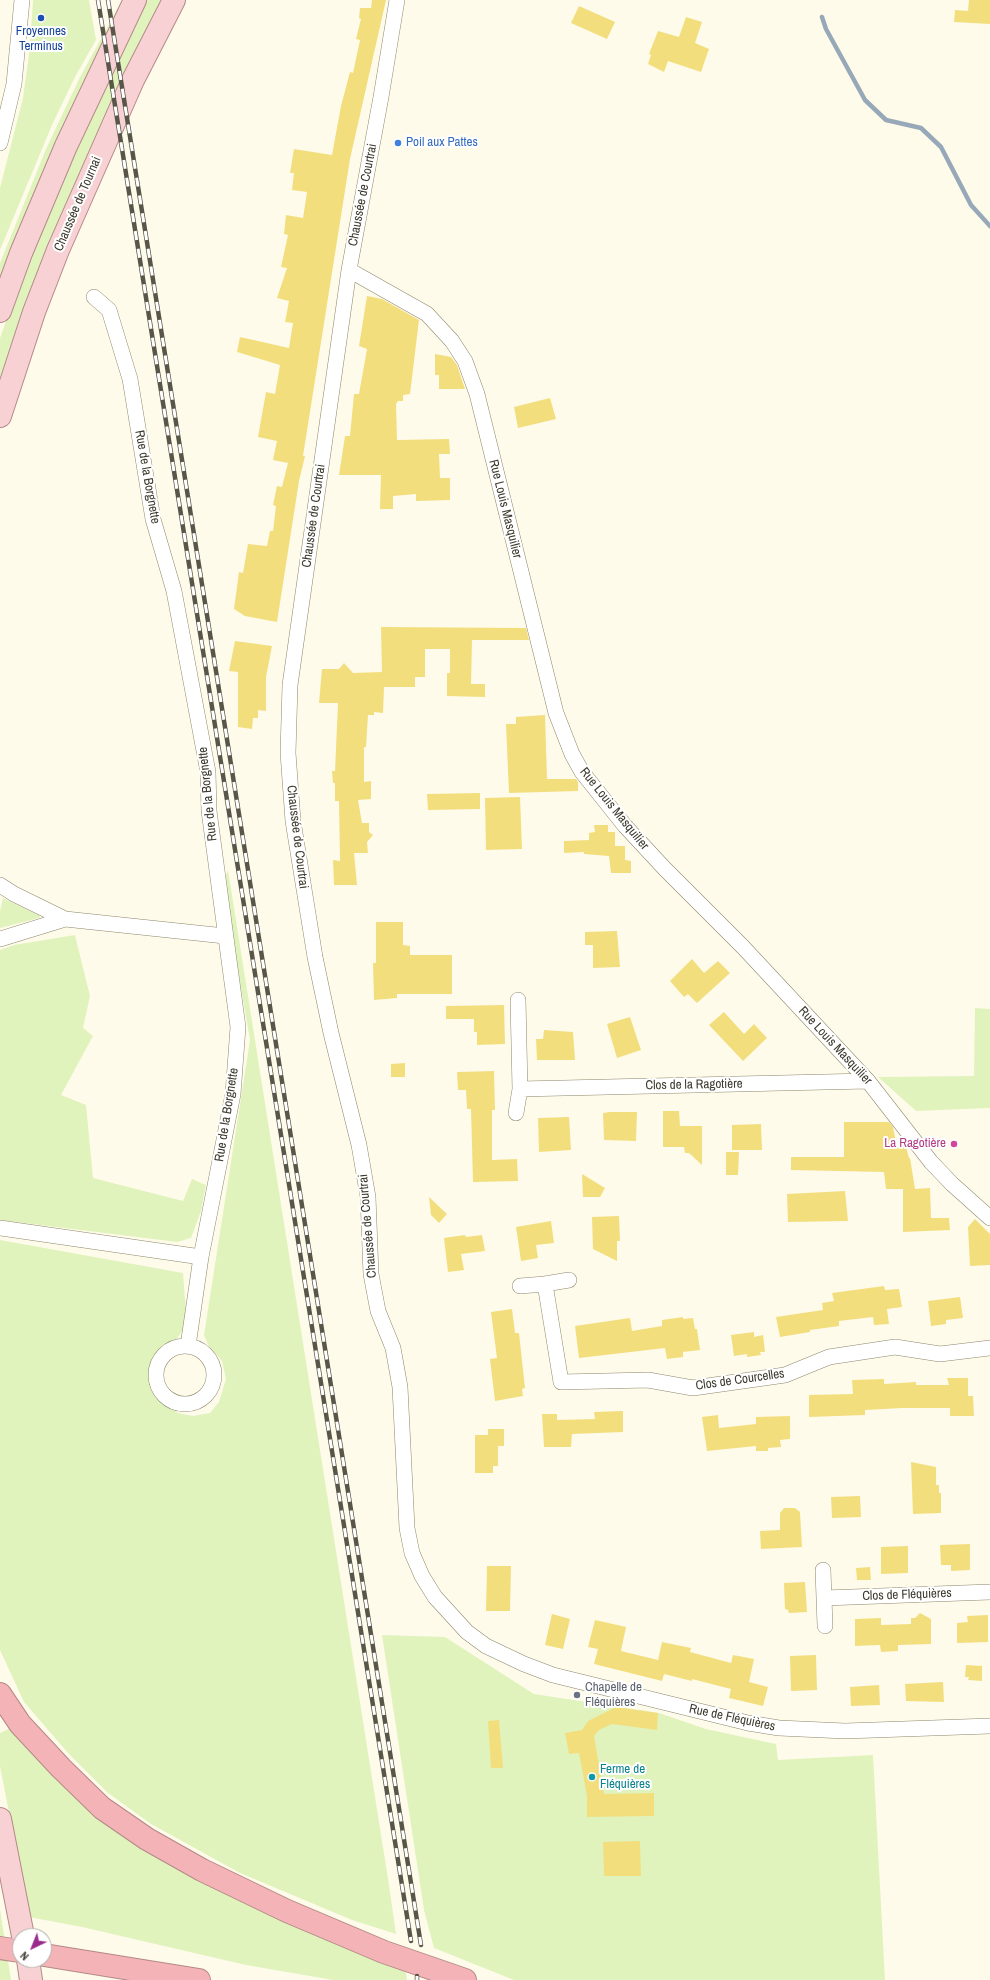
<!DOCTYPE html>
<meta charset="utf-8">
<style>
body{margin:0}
#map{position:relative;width:990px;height:1980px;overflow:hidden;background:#fffbea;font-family:"Archivo Narrow",sans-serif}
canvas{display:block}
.north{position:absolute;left:12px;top:1928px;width:40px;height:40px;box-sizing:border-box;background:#fff;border:1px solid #b1b0ab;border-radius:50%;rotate:223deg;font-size:11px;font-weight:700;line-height:16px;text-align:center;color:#3c3a2e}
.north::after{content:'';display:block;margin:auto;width:14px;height:18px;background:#982b8c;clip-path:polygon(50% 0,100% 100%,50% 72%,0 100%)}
</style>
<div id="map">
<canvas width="990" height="1980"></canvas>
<div class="north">N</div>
</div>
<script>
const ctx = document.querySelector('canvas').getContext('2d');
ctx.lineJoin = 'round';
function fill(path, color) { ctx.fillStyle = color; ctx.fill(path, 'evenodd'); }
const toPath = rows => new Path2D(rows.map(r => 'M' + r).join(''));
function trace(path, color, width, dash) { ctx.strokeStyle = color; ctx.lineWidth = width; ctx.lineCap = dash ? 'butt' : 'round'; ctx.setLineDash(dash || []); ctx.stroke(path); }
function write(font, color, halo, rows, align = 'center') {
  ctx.font = font + ' "Archivo Narrow",sans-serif'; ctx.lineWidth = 4; ctx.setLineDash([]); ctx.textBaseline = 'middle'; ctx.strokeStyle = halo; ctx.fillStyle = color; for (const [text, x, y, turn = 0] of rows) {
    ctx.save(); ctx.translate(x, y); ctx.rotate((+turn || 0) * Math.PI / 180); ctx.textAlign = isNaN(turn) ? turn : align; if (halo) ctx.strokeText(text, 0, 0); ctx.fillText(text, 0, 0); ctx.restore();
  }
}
fill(toPath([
 [33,0,89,0,96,40,75,77,52,125,0,250,0,188,23,98,30,47],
 [122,0,125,0,0,283,0,263,46,149,79,79],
 [147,0,162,0,108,110,74,187,44,257,0,383,0,338,17,291,60,184,123,45],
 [228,870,389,1885,396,1934,352,1920,240,1873,151,1824,108,1793,68,1753,24,1702,0,1650,0,1240,183,1273,187,1324,176,1340,163,1349,152,1365,150,1388,178,1413,193,1416,210,1413,219,1402,226,1379,222,1361,208,1345,204,1335,250,1040,223,884],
 [3,898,40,916,39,918,0,928,0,911],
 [75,935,90,996,83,1028,93,1036,61,1095,86,1105,93,1178,183,1201,192,1179,206,1185,201,1211,191,1238,177,1242,0,1220,0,950,14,945],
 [975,1008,990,1009,990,1108,916,1111,878,1077,974,1076],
 [382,1635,445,1637,534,1694,659,1713,706,1729,776,1744,778,1760,873,1755,885,1980,514,1980,434,1948,424,1910],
 [13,1727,84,1806,405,1968,407,1980,333,1980,246,1965,82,1927,29,1917,0,1766,0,1733],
 [0,1909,11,1980,0,1980]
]), '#e1f3bd');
trace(toPath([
 [822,17,826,29,865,100,886,120,921,128,941,147,971,205,990,226]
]), '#97a9b9', 4.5);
fill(toPath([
 [372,0,386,0,350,159,303,456,305,456,299,481,277,622,245,616,234,609,239,572,243,573,248,544,267,546,270,531,273,531,276,506,273,505,277,486,282,487,288,463,273,460,277,441,258,437,266,392,275,394,280,365,237,352,240,337,289,348,293,323,285,322,289,301,277,298,287,268,281,267,288,235,284,234,286,215,303,218,307,192,292,190,294,173,290,173,294,149,332,155,341,106,350,72,353,73,360,40,356,39,361,19,359,18,360,8,371,8],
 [969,0,990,0,990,24,954,22,955,10,968,11],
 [579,6,615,22,607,39,571,23],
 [686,17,702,22,695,43,709,49,701,72,668,61,664,72,648,64,651,55,649,54,658,31,679,37],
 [367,296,382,299,419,320,410,394,403,395,403,401,398,401,396,404,397,440,449,439,450,454,439,454,440,478,450,478,450,500,416,501,416,494,393,496,393,509,380,509,381,475,339,475,345,436,350,436,354,394,359,394,367,349,359,346],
 [435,354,451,357,457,365,465,389,439,389,439,375,435,375],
 [550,398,556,419,518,428,514,407],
 [381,627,526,628,529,640,472,640,471,684,485,684,485,697,447,696,447,673,450,673,450,649,425,649,425,677,415,677,415,687,384,687,383,713,374,712,374,715,368,715,366,747,364,747,364,782,371,781,371,799,358,800,362,823,369,823,369,832,373,835,367,842,368,853,354,853,357,885,334,885,333,860,340,861,339,801,335,801,335,783,333,783,332,771,335,771,338,703,319,703,322,669,339,669,344,663,353,673,382,672],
 [235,641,272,646,266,677,266,711,258,710,258,718,253,718,252,729,238,727,238,672,229,671],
 [545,715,547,779,576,779,578,782,578,791,509,793,506,724,516,724,516,717],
 [480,793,480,809,428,810,427,794],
 [520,797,522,849,486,850,485,798],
 [594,825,608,825,608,832,615,832,615,846,625,846,625,860,631,861,631,873,611,873,609,856,584,854,584,852,564,853,564,841,589,840,589,833,595,832],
 [376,922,403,922,403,945,410,946,410,955,452,955,452,994,397,994,397,998,374,1000,373,963,376,963],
 [617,931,620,967,593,968,593,945,585,945,585,932],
 [692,959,704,973,718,961,730,973,697,1003,688,994,684,997,670,981],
 [504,1005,505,1044,477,1045,477,1032,474,1032,474,1019,446,1019,446,1006],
 [724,1012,744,1034,754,1024,767,1038,743,1061,709,1025],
 [630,1017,641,1050,617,1058,607,1024],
 [544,1030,573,1032,575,1060,537,1060,536,1039,543,1039],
 [405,1063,405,1077,391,1077,391,1064],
 [494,1071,495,1110,492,1110,492,1160,517,1159,518,1181,473,1182,471,1109,467,1109,466,1090,458,1090,457,1072],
 [663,1111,679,1111,680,1126,702,1126,702,1165,689,1153,685,1153,684,1147,663,1147],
 [610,1112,637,1112,636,1141,604,1140,603,1113],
 [569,1117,571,1150,539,1152,538,1118],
 [844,1122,889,1122,893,1127,897,1147,906,1147,909,1158,910,1158,915,1189,930,1188,931,1218,949,1218,950,1230,903,1232,903,1189,886,1189,884,1172,791,1170,791,1157,844,1157],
 [761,1124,762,1150,732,1150,732,1125],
 [726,1152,739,1152,738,1175,726,1175],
 [582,1174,605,1188,600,1197,583,1197],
 [845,1191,848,1221,788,1222,787,1194],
 [429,1197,447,1214,439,1223,431,1215],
 [619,1216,620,1241,617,1241,617,1261,593,1249,592,1217],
 [975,1219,990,1234,990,1265,970,1266,968,1227],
 [551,1221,554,1243,536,1245,538,1258,521,1261,516,1227],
 [465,1235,466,1237,482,1235,485,1251,461,1254,464,1270,448,1272,444,1238],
 [884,1286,885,1290,899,1289,902,1307,887,1309,889,1324,874,1325,873,1317,839,1321,839,1326,810,1330,810,1332,780,1337,776,1317,823,1310,822,1303,834,1301,832,1293],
 [960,1297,963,1318,946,1320,946,1324,931,1326,928,1301],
 [512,1309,515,1333,519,1333,525,1388,522,1389,523,1396,495,1401,490,1359,497,1358,491,1312],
 [683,1317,683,1319,693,1318,695,1329,697,1329,700,1350,683,1352,683,1357,667,1359,665,1348,579,1358,575,1326,630,1318,632,1331,662,1326,662,1320],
 [754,1332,754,1337,763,1335,765,1352,760,1352,761,1355,747,1357,747,1354,734,1356,731,1335],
 [947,1378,968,1378,968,1396,973,1396,974,1416,950,1416,950,1408,902,1408,865,1410,865,1415,809,1417,809,1395,853,1394,852,1380,884,1379,884,1384,916,1382,916,1385,949,1385],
 [623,1411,623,1432,572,1434,571,1447,544,1447,542,1414,557,1414,557,1420,595,1419,594,1412],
 [718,1415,719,1428,756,1424,756,1417,790,1416,790,1439,780,1440,781,1447,768,1448,768,1451,756,1451,756,1446,707,1451,702,1417],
 [488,1429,504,1429,504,1446,498,1446,498,1466,493,1466,493,1473,475,1473,475,1435,488,1435],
 [911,1462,936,1467,936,1485,939,1485,939,1493,941,1493,941,1513,913,1514],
 [860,1496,861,1517,832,1518,831,1497],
 [784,1508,795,1508,800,1512,802,1547,761,1549,760,1531,780,1530,780,1513],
 [970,1544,970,1570,951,1571,951,1565,941,1565,940,1545],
 [908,1546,908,1573,881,1574,881,1547],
 [487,1566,511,1566,510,1611,486,1611],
 [870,1567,871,1580,857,1580,856,1568],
 [805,1582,807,1612,789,1613,788,1610,785,1609,784,1583],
 [920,1613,931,1619,931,1644,898,1645,898,1651,881,1652,880,1645,855,1646,855,1619,881,1618,881,1625,911,1624,911,1618,915,1618],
 [552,1614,570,1619,563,1649,545,1645],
 [988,1615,988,1642,957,1643,957,1623,968,1622,967,1616],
 [595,1620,626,1627,621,1651,658,1660,662,1642,691,1648,690,1652,731,1663,733,1655,754,1659,749,1682,768,1687,763,1706,729,1698,731,1689,692,1679,692,1681,664,1674,662,1681,594,1664,598,1649,588,1647],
 [816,1655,817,1690,791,1691,790,1656],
 [966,1665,982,1666,982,1681,968,1680,969,1677,965,1677],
 [943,1682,944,1702,906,1701,905,1684],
 [879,1685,880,1705,851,1706,850,1687],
 [616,1707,658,1713,657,1730,612,1724,599,1730,594,1736,604,1794,654,1793,654,1816,587,1817,587,1796,579,1753,569,1754,565,1733,582,1730,588,1721],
 [499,1720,503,1768,491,1768,488,1721],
 [640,1841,641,1876,604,1876,603,1842]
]), '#f3de7e');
const street = toPath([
 [397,0,381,97,349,270,290,685,288,753,293,821,315,957,331,1033,359,1145,368,1197,371,1274,378,1311,393,1348,400,1387,407,1528,412,1553,422,1576,435,1597,467,1632,486,1646,524,1664,553,1675,748,1723,779,1728,845,1731,990,1726],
 [0,143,14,84,22,0],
 [349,270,427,314,452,341,465,361,477,394,556,713,572,754,582,772,625,826,665,869,743,947,868,1081,931,1162,952,1184,990,1218],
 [94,297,109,310,130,379,153,519,174,591,208,772,209,811,238,1027,233,1094,201,1257,188,1346],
 [0,885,14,894,65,919,225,936],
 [0,939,65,919],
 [520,1089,868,1081],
 [516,1113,520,1089,518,1000],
 [0,1228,201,1257],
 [545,1284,569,1280],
 [520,1286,545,1284,561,1382,648,1380,693,1388,785,1375,829,1357,895,1347,940,1354,990,1348],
 '156 1375a29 29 0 1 1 58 0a29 29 0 1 1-58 0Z',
 [823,1570,824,1598],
 [825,1626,824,1598,990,1592]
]);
const primary = toPath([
 [0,311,21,253,66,146,135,0],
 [0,416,34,312,58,250,133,80,174,0],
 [0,1819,23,1936],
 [28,1960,31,1980]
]);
const highway = toPath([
 [0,1694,20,1724,61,1768,102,1808,147,1839,202,1870,287,1911,384,1952,465,1980],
 [0,1948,20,1951],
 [44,1955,199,1980]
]);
trace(street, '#8d876d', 16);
trace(primary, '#b48987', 24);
trace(highway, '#b48987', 24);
trace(street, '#fff', 15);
trace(primary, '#f8d1d4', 22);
trace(highway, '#f4b3b7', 22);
const rail = toPath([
 [98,0,411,1941],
 [108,0,421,1945],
 [417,1976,417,1980]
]);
trace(rail, '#585549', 4.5);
trace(rail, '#fff', 3, [9]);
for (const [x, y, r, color] of [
 [41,18,4,"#1a4fb4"],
 [398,143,4,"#3f7fe0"],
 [954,1144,4,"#d1479c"],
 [577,1695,4,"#6b7280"],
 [592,1777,4,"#0f9aa8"]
]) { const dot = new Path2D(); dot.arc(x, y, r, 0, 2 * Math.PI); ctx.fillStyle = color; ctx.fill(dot); trace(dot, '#fff', 1.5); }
write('13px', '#164399', '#fff', [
 ["Froyennes",41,32],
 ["Terminus",41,47]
]);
write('13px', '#366cbe', '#fff', [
 ["Poil aux Pattes",406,143]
], 'left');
write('13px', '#3c3a2e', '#fff', [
 ["Chaussée de Courtrai",363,195,-79],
 ["Chaussée de Tournai",78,204,-67],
 ["Rue de la Borgnette",147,477,80],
 ["Rue Louis Masquilier",505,509,76],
 ["Chaussée de Courtrai",314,516,-82],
 ["Rue de la Borgnette",208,794,-96],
 ["Rue Louis Masquilier",614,809,51],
 ["Chaussée de Courtrai",297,837,83],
 ["Rue Louis Masquilier",835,1046,47],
 ["Clos de la Ragotière",694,1085,-1],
 ["Rue de la Borgnette",227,1115,-81],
 ["Chaussée de Courtrai",368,1226,-95],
 ["Clos de Courcelles",740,1380,-8],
 ["Clos de Fléquières",907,1595,-2],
 ["Rue de Fléquières",732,1718,12]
]);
write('13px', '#b23c85', '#fff', [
 ["La Ragotière",946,1144]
], 'right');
write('13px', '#5b616d', '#fff', [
 ["Chapelle de",585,1688],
 ["Fléquières",585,1703]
], 'left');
write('13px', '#0d838f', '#fff', [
 ["Ferme de",600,1770],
 ["Fléquières",600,1785]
], 'left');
</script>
